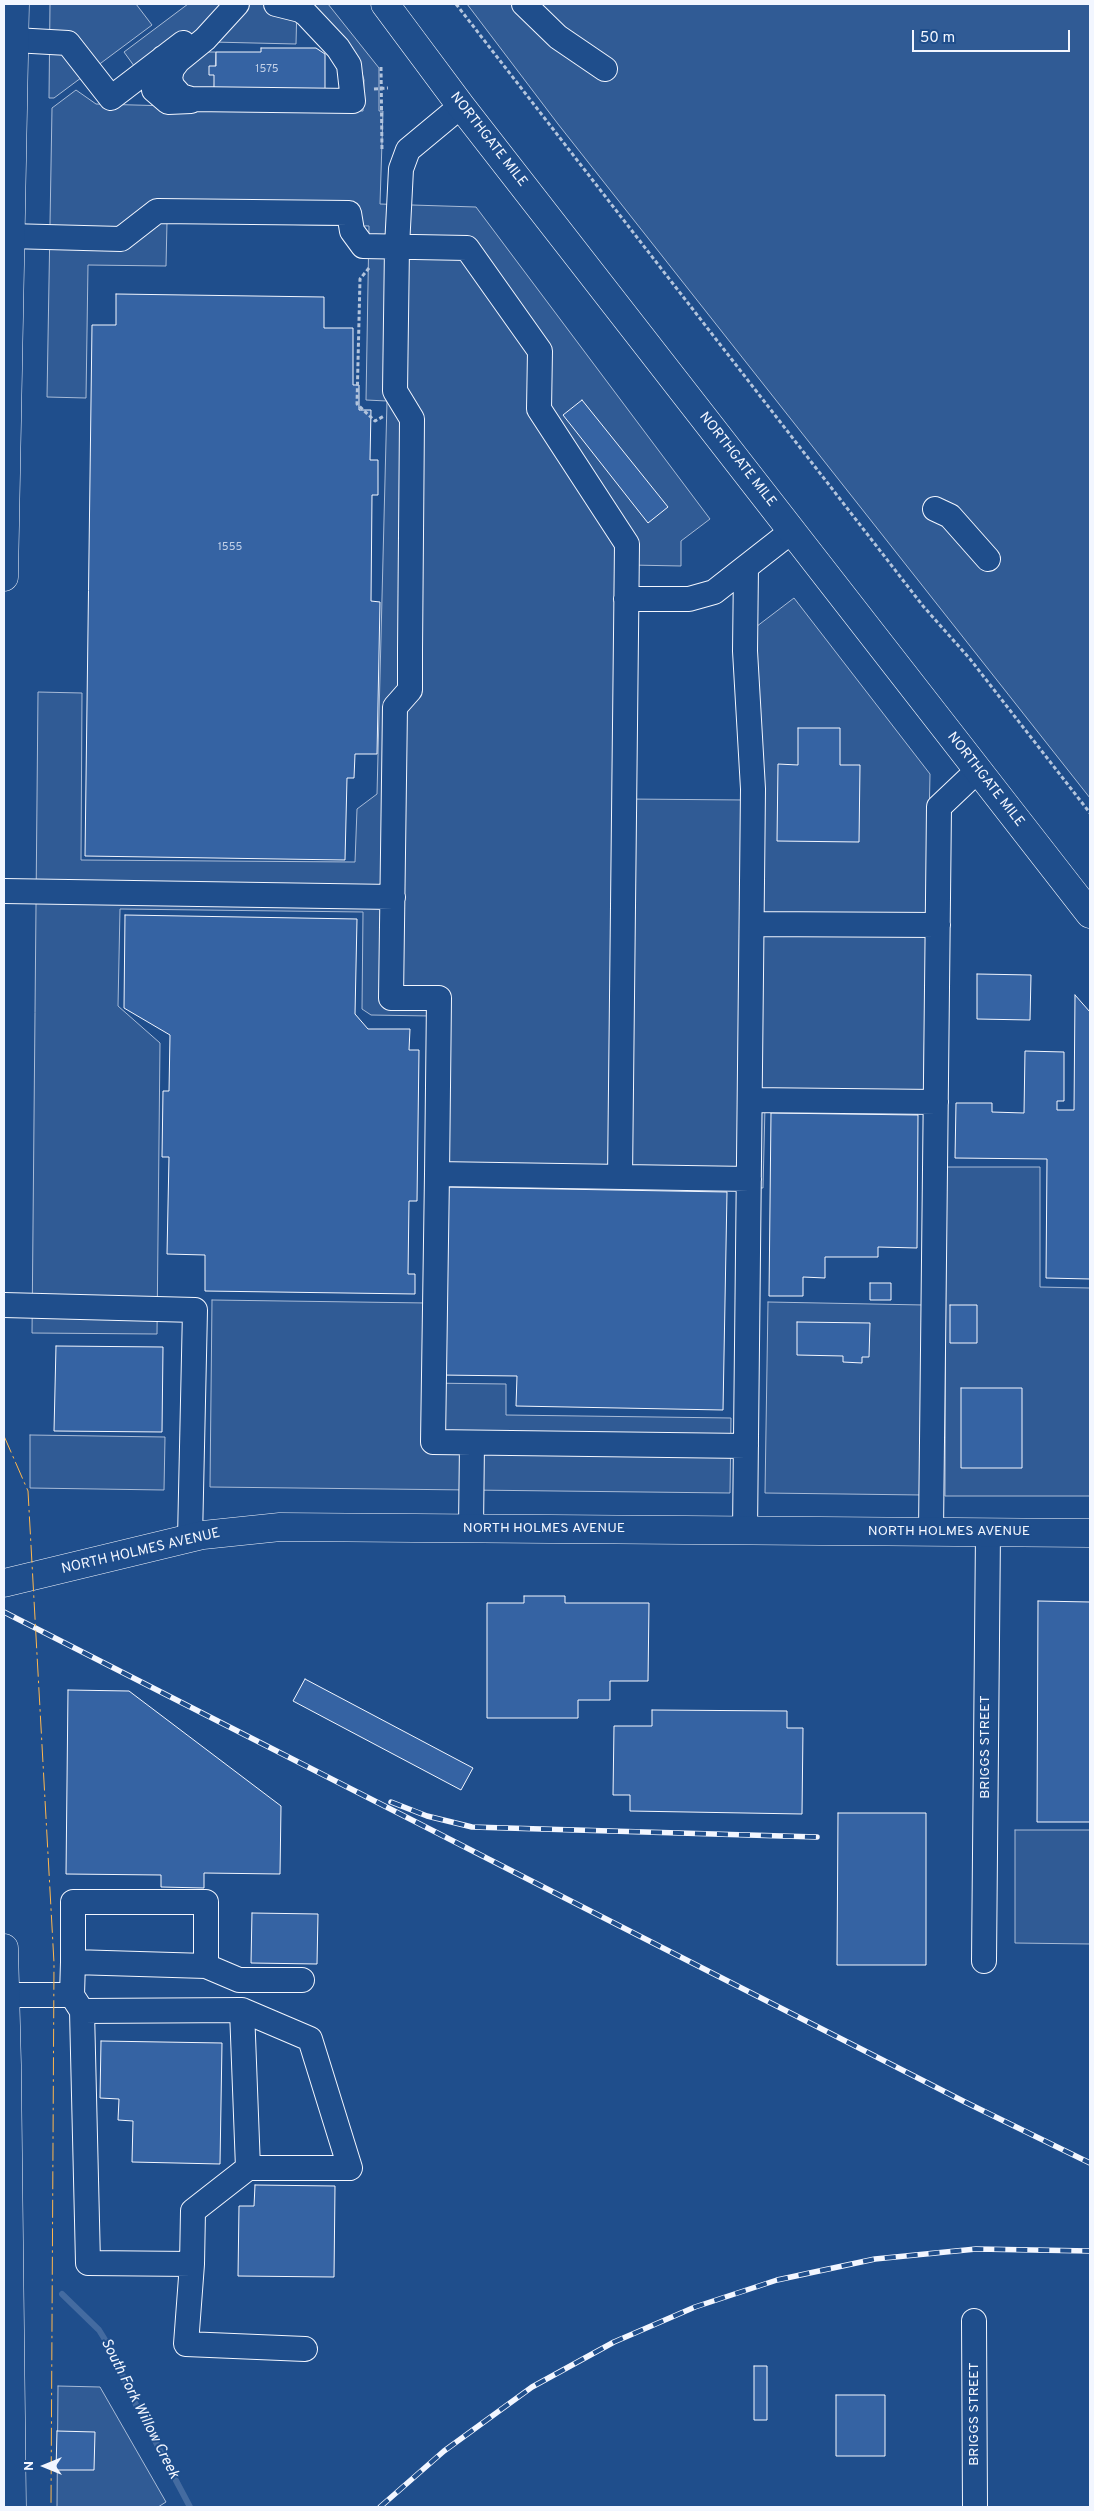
<!DOCTYPE html>
<style>
body{margin:0}
#map{position:relative;width:1094px;height:2511px;overflow:hidden;background:#1f4e8c;font-family:Overpass,sans-serif}
canvas{display:block}
.frame{position:absolute;inset:0;border:5px solid #f2f6ff;pointer-events:none}
.north{position:absolute;left:20px;top:2441px;width:50px;height:50px;-webkit-text-stroke:4px #1f4e8c;paint-order:stroke;rotate:270deg;font-size:14px;font-weight:700;line-height:20px;text-align:center;color:#f2f6ff}
.north::after{content:'';display:block;margin:auto;width:18px;height:22px;background:#f2f6ff;clip-path:polygon(50% 0,100% 100%,50% 72%,0 100%)}
.scale{position:absolute;left:912px;top:30px;width:158px;height:22px;box-sizing:border-box;border:2px solid #f2f6ff;border-top:0;padding-left:6px;font-size:15px;line-height:18px;white-space:nowrap;color:#f2f6ff;-webkit-text-stroke:4px #1f4e8c;paint-order:stroke}
</style>
<div id="map">
<canvas width="1094" height="2511"></canvas>
<div class="frame"></div>
<div class="north">N</div>
<div class="scale">50 m</div>
</div>
<script>
const ctx = document.querySelector('canvas').getContext('2d');
ctx.lineJoin = 'round';
function fill(path, color) { ctx.fillStyle = color; ctx.fill(path, 'evenodd'); }
const toPath = rows => new Path2D(rows.map(r => 'M' + r).join(''));
function trace(path, color, width, dash) { ctx.strokeStyle = color; ctx.lineWidth = width; ctx.lineCap = dash ? 'butt' : 'round'; ctx.setLineDash(dash || []); ctx.stroke(path); }
function write(font, color, halo, rows, align = 'center') {
  ctx.font = font + ' Overpass,sans-serif'; ctx.lineWidth = 4; ctx.setLineDash([]); ctx.textBaseline = 'middle'; ctx.strokeStyle = halo; ctx.fillStyle = color; for (const [text, x, y, turn = 0] of rows) {
    ctx.save(); ctx.translate(x, y); ctx.rotate((+turn || 0) * Math.PI / 180); ctx.textAlign = isNaN(turn) ? turn : align; if (halo) ctx.strokeText(text, 0, 0); ctx.fillText(text, 0, 0); ctx.restore();
  }
}
const built = toPath([
 [50,4,136,4,152,25,54,98,49,98,50,4],
 [188,4,297,4,296,44,212,42,150,88,124,52,188,4],
 [310,4,328,4,379,68,379,111,383,111,380,204,476,207,710,519,681,541,681,566,631,565,627,799,746,800,748,633,794,598,930,774,923,1110,765,1107,763,1188,427,1181,430,1016,371,1015,362,1009,363,912,120,909,118,1006,160,1043,157,1334,32,1333,38,692,82,693,81,860,355,862,357,809,377,794,387,401,366,400,369,226,167,222,166,266,88,265,86,398,47,397,52,108,76,90,96,104,363,111,364,80,358,59,329,21,310,4],
 [467,4,1090,4,1090,798,558,124,467,4],
 [203,52,216,52,214,92,184,90,179,70,203,52],
 [946,1167,1040,1167,1040,1287,1090,1288,1090,1496,945,1496,946,1167],
 [212,1300,427,1303,426,1383,506,1384,506,1415,731,1418,730,1493,210,1487,212,1300],
 [768,1302,924,1305,922,1495,765,1493,768,1302],
 [30,1435,165,1437,164,1490,30,1488,30,1435],
 [1015,1830,1090,1830,1090,1944,1015,1943,1015,1830],
 [58,2386,100,2387,166,2502,158,2507,57,2507,58,2386]
]);
fill(built, '#305b95');
trace(built, '#a8bbd7', 1);
trace(toPath([
 [62,2294,99,2330,112,2351,133,2399,190,2507]
]), '#446ba0', 6);
const building = toPath([
 [261,48,316,48,325,54,325,91,214,97,214,75,209,75,209,66,216,66,216,52,261,52,261,48],
 [116,294,324,297,324,328,353,328,353,385,359,385,359,410,371,410,370,460,378,460,378,495,372,495,371,601,380,602,377,754,355,754,354,778,347,778,345,860,85,856,92,325,116,325,116,294],
 [582,400,668,507,648,523,563,415,582,400],
 [798,728,840,728,840,765,860,765,859,842,777,841,778,764,798,765,798,728],
 [125,915,357,919,355,1014,368,1029,410,1029,409,1050,419,1050,417,1201,409,1201,408,1274,415,1274,415,1294,205,1291,205,1255,167,1254,169,1157,162,1157,163,1091,169,1091,170,1035,124,1008,125,915],
 [977,974,1031,975,1030,1020,977,1019,977,974],
 [1075,995,1090,1012,1090,1279,1046,1278,1047,1159,955,1158,956,1103,992,1103,992,1112,1024,1113,1025,1051,1064,1052,1064,1101,1057,1101,1057,1110,1074,1110,1075,995],
 [771,1113,918,1115,917,1248,878,1247,878,1257,825,1257,825,1278,803,1277,803,1296,769,1296,771,1113],
 [444,1187,727,1192,723,1410,516,1406,517,1376,440,1375,444,1187],
 [870,1283,891,1283,891,1300,870,1300,870,1283],
 [950,1305,977,1305,977,1343,950,1343,950,1305],
 [797,1322,870,1323,869,1357,862,1357,862,1363,843,1362,843,1356,797,1355,797,1322],
 [56,1346,163,1347,162,1432,54,1431,56,1346],
 [961,1388,1022,1388,1022,1468,961,1468,961,1388],
 [524,1596,565,1596,565,1603,649,1603,648,1681,610,1681,610,1700,578,1700,578,1718,487,1718,487,1603,524,1603,524,1596],
 [1038,1601,1090,1602,1090,1822,1037,1822,1038,1601],
 [305,1679,473,1768,461,1790,293,1701,305,1679],
 [68,1690,129,1691,281,1806,280,1874,204,1873,204,1888,161,1887,161,1875,66,1874,68,1690],
 [652,1710,787,1711,787,1728,803,1728,802,1814,630,1811,630,1795,613,1795,614,1726,652,1726,652,1710],
 [838,1813,926,1813,926,1965,837,1965,838,1813],
 [252,1913,318,1914,317,1964,251,1963,252,1913],
 [101,2041,222,2043,220,2164,132,2162,133,2121,118,2120,119,2099,100,2098,101,2041],
 [255,2185,335,2186,334,2277,238,2276,239,2206,254,2206,255,2185],
 [754,2366,767,2366,767,2420,754,2420,754,2366],
 [836,2395,885,2395,885,2456,836,2456,836,2395],
 [57,2431,95,2432,94,2470,56,2470,57,2431]
]);
fill(building, '#3563a3');
trace(building, '#f2f6ff', 1);
const minor = toPath([
 [237,4,205,39,178,61,172,69,170,78,172,86,181,96,191,99,353,101,349,65,338,48,306,14,300,10,276,4],
 [524,4,558,37,605,69],
 [14,40,68,43,111,98,183,43],
 [163,58,153,74,154,90,168,102,191,101],
 [461,106,408,150,401,169,397,247,395,391,412,419,410,650,410,690,395,707,391,998,439,998,437,1174,749,1179],
 [9,236,121,239,157,211,349,213,352,231,363,246,467,248,540,351,539,409,627,544,620,1177],
 [935,509,950,516,988,559],
 [626,599,689,599,714,592,792,531],
 [4,891,393,897],
 [752,924,938,925],
 [750,1100,936,1102],
 [437,1174,433,1442,746,1446],
 [4,1305,195,1310,190,1538],
 [471,1528,472,1443],
 [745,1530,753,789,745,651,746,567],
 [931,1531,939,807,977,771],
 [984,1961,988,1532],
 [206,1966,239,1980,302,1980],
 [4,1995,72,1995,73,1962,73,1902,206,1902,206,1966,73,1962],
 [73,1997,82,2011,88,2263,192,2264],
 [242,2010,310,2039,350,2168,248,2168],
 [82,2011,242,2010,248,2168,193,2211,192,2264,186,2344,305,2349],
 [974,2321,975,2507]
]);
const major = toPath([
 [4,577,15,4],
 [4,1583,203,1535,280,1527,1090,1533],
 [4,1948,7,2065,12,2507]
]);
const highway = toPath([
 [385,4,461,106,1090,914]
]);
trace(minor, '#f2f6ff', 26);
trace(major, '#f2f6ff', 29);
trace(highway, '#f2f6ff', 29);
trace(toPath([
 [456,4,923,606,970,659,1090,813],
 [381,67,382,151],
 [374,89,388,88],
 [369,268,360,279,357,404,375,421,384,416]
]), '#b3c4dc', 3, [4, 2.5]);
trace(minor, '#1f4e8c', 24);
trace(major, '#1f4e8c', 28);
trace(highway, '#1f4e8c', 28);
const rail = toPath([
 [4,1612,965,2102,1090,2163],
 [391,1802,427,1816,472,1827,817,1837],
 [380,2507,444,2451,532,2387,614,2342,695,2307,777,2280,875,2259,976,2249,1090,2251]
]);
trace(rail, '#f2f6ff', 5.5);
trace(rail, '#1f4e8c', 4, [11]);
trace(toPath([
 [4,1436,28,1491,54,1963,51,2507]
]), '#ffb74d', 1, [18, 4, 2.5, 4]);
write('11px', '#c3d1e8', null, [
 ["1575",267,70],
 ["1555",230,548]
]);
write('14px', '#f2f6ff', '#1f4e8c', [
 ["NORTHGATE MILE",488,140,52],
 ["NORTHGATE MILE",737,460,52],
 ["NORTHGATE MILE",985,780,52],
 ["NORTH HOLMES AVENUE",544,1529],
 ["NORTH HOLMES AVENUE",949,1532],
 ["NORTH HOLMES AVENUE",141,1552,-13],
 ["BRIGGS STREET",986,1747,-90],
 ["BRIGGS STREET",975,2414,-90]
]);
write('italic 15px', '#f2f6ff', '#1f4e8c', [
 ["South Fork Willow Creek",139,2409,63]
]);
</script>
